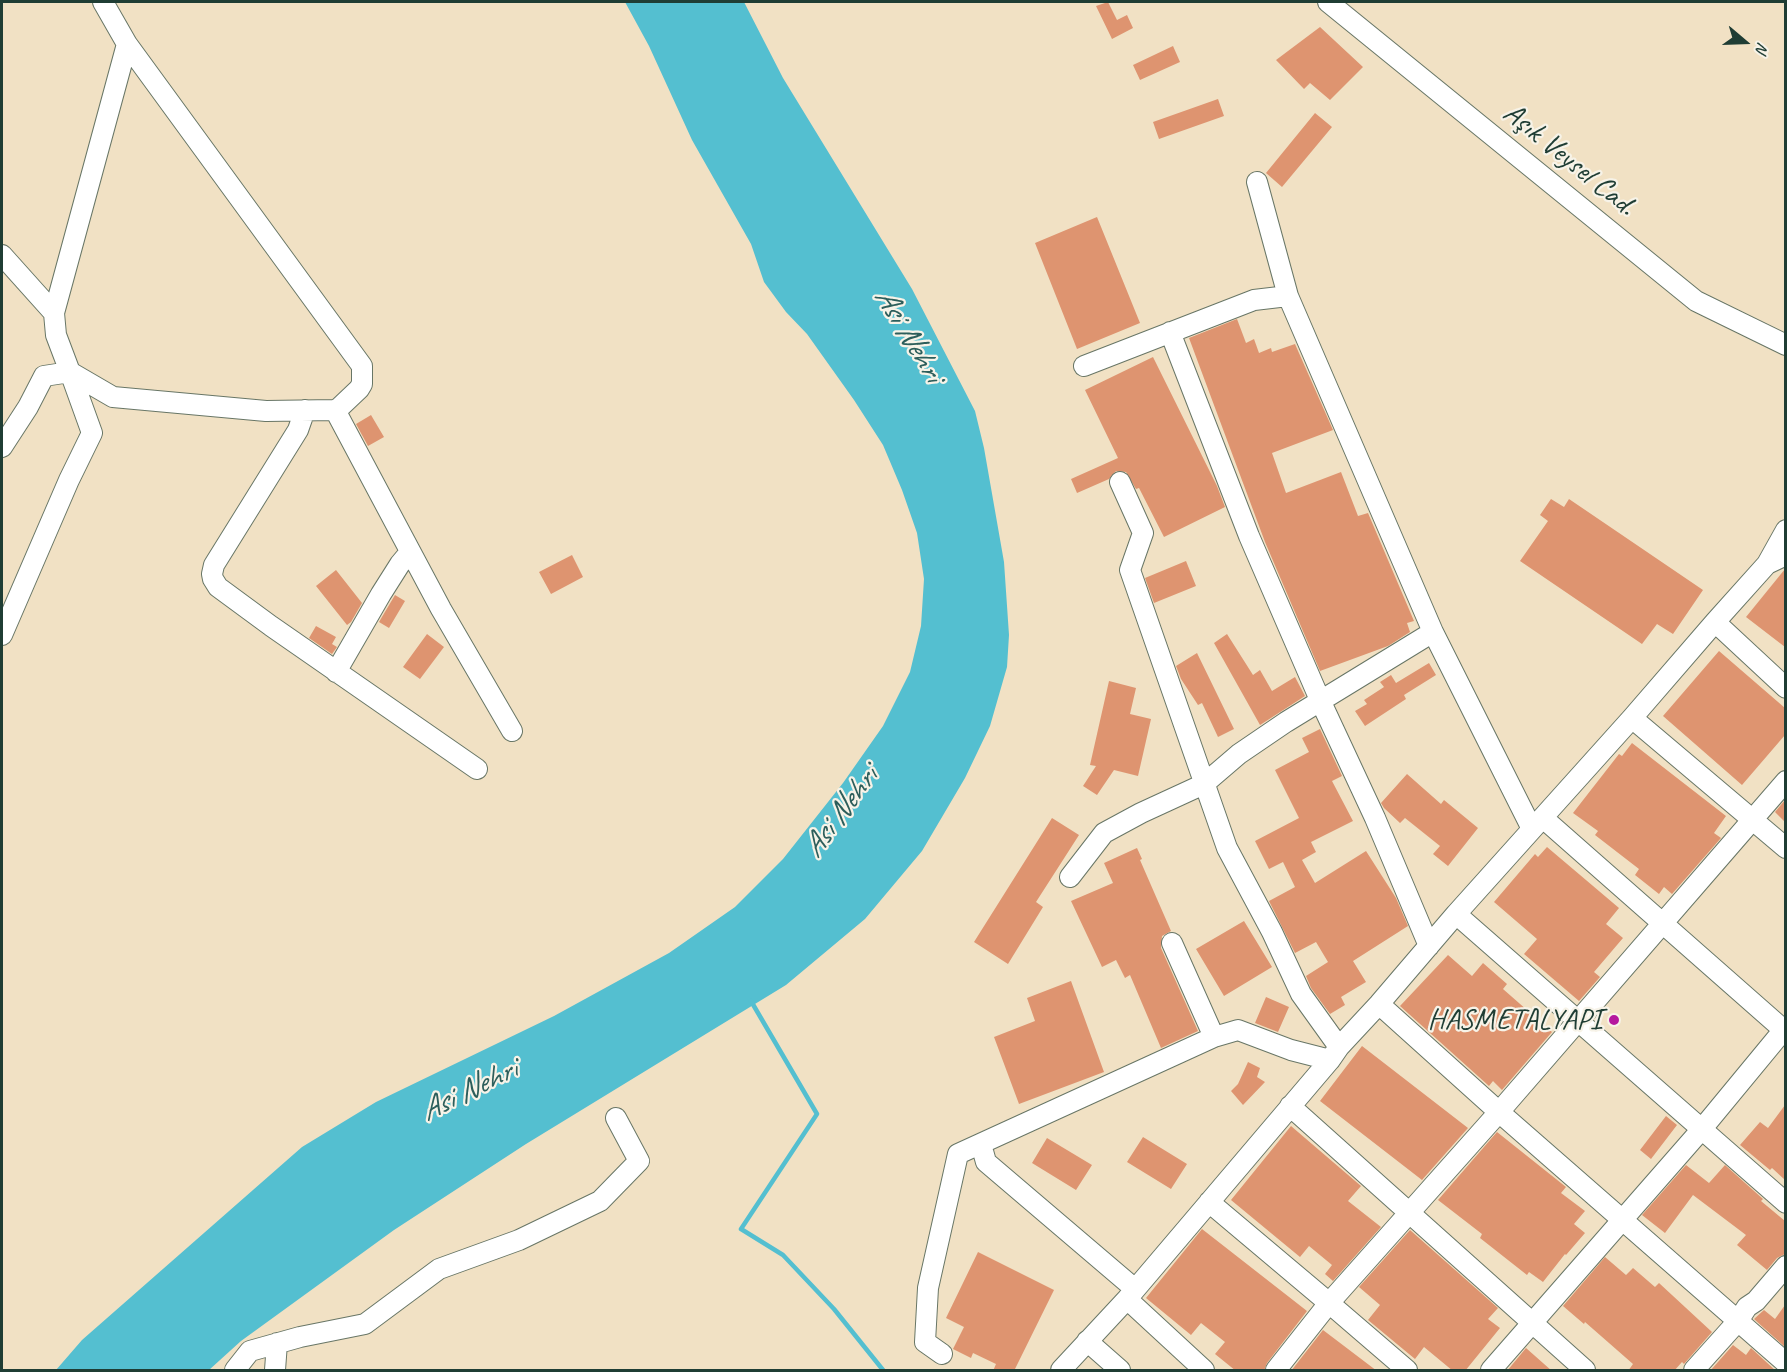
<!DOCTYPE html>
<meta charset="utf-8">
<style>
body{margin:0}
#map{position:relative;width:1787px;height:1372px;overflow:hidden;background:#f1e1c4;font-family:Caveat,sans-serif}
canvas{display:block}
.frame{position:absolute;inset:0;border:3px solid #1f3d34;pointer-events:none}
.north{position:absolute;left:1715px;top:12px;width:60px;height:60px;-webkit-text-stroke:4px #f7f3e8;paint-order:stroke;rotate:109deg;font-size:16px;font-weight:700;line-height:24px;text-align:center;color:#1f3d34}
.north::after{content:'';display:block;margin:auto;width:21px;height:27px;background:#1f3d34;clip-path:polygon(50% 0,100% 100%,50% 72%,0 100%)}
</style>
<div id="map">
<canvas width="1787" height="1372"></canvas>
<div class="frame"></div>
<div class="north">N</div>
</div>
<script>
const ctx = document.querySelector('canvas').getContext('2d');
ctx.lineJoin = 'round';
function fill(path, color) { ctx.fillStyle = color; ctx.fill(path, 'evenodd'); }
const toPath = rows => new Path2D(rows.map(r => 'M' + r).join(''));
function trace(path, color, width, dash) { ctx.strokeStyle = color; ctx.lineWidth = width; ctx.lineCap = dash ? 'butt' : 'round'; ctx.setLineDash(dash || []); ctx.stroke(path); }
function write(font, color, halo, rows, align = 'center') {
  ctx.font = font + ' Caveat,sans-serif'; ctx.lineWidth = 4.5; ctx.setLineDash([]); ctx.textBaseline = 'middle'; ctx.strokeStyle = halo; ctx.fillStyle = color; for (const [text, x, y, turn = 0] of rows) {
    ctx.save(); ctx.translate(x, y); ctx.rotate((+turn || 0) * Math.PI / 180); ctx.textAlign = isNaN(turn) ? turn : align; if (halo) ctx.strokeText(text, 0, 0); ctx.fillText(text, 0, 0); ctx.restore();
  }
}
fill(toPath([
 [625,2,744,2,783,78,912,289,975,411,984,448,1004,562,1009,635,1007,667,990,726,965,778,922,851,865,919,786,985,526,1144,394,1230,241,1341,209,1370,56,1370,82,1340,302,1147,376,1102,554,1016,669,953,735,907,783,859,843,783,883,726,910,672,921,626,924,579,917,533,902,490,883,445,854,400,807,334,786,312,764,282,751,244,692,140,649,46]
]), '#54bfd0');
trace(toPath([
 [751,1001,817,1114,741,1229,783,1255,834,1309,883,1370]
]), '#54bfd0', 4.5);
fill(toPath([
 [1108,2,1117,20,1127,15,1133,28,1112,39,1096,6],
 [1320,27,1363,67,1330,100,1310,83,1304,89,1276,60],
 [1173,46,1180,62,1140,80,1133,65],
 [1218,99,1224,116,1159,139,1153,122],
 [1315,113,1332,127,1282,187,1266,173],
 [1097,217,1140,323,1077,349,1035,243],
 [1237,319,1246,343,1254,339,1259,353,1271,348,1272,352,1295,344,1333,430,1272,453,1286,493,1341,472,1358,516,1368,513,1414,621,1407,623,1410,632,1388,646,1320,671,1265,542,1189,338],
 [1153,357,1217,486,1225,507,1164,537,1139,488,1136,489,1126,472,1116,471,1109,479,1077,493,1071,479,1118,458,1085,390],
 [371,415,384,437,368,446,356,424],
 [1551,499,1564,507,1569,499,1703,590,1673,634,1657,624,1642,644,1520,561,1548,521,1540,515],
 [572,555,583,577,551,594,539,572],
 [1186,561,1196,586,1154,603,1145,578],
 [1785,569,1785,647,1746,617],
 [336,570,362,603,351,622,347,625,316,586],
 [395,595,405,601,389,628,379,622],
 [316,626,336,637,332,644,337,647,332,654,309,638],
 [427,634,444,647,420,679,403,667],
 [1227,634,1253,675,1260,670,1272,691,1295,677,1305,696,1260,725,1214,643],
 [1719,651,1785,708,1785,735,1742,785,1663,716],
 [1197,653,1234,729,1218,737,1202,703,1198,705,1181,679,1176,666],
 [1429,663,1436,675,1404,695,1406,699,1365,726,1355,711,1367,704,1364,700,1384,687,1380,682,1391,675,1396,683],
 [1109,681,1136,688,1130,714,1151,719,1138,776,1114,770,1097,795,1083,786,1096,766,1090,765],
 [1320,729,1342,776,1332,781,1353,821,1311,842,1316,852,1302,860,1315,883,1366,851,1396,898,1408,926,1353,961,1366,982,1341,997,1345,1005,1330,1014,1311,988,1306,976,1328,962,1316,942,1295,953,1269,901,1295,887,1283,862,1269,869,1255,841,1299,818,1275,770,1309,752,1302,738],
 [1632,743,1726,816,1714,833,1721,838,1672,894,1664,887,1659,894,1635,875,1639,869,1595,835,1598,831,1573,813,1619,754,1622,756],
 [1407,774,1441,804,1444,800,1478,828,1448,866,1433,854,1440,846,1405,818,1400,823,1384,808,1381,803],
 [1785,800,1785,822,1775,812],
 [1052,818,1079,835,1036,902,1043,907,1008,964,974,942],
 [1547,847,1619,908,1606,924,1623,938,1594,972,1600,977,1579,1001,1524,954,1537,939,1494,902,1535,854,1538,857],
 [1137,848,1142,859,1140,860,1171,931,1162,936,1161,948,1198,1031,1161,1048,1130,975,1125,978,1116,960,1102,967,1071,901,1113,883,1104,863],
 [1244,921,1272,967,1224,996,1196,949],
 [1448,955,1472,976,1483,963,1507,984,1503,989,1552,1032,1502,1090,1493,1081,1489,1086,1400,1006],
 [1071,981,1104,1072,1019,1104,994,1037,1035,1021,1027,998],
 [1266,997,1289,1007,1278,1032,1255,1023],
 [1362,1046,1468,1128,1422,1180,1320,1101],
 [1248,1062,1260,1068,1257,1077,1265,1082,1243,1105,1231,1091,1238,1084],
 [1785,1105,1785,1180,1772,1168,1770,1170,1740,1145,1760,1122,1768,1128],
 [1666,1116,1677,1125,1651,1159,1640,1150],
 [1291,1126,1361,1186,1348,1201,1381,1227,1333,1281,1325,1274,1332,1265,1309,1246,1300,1257,1231,1200],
 [1497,1132,1566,1187,1561,1193,1585,1211,1574,1224,1585,1233,1566,1255,1565,1254,1543,1282,1529,1272,1527,1275,1480,1238,1482,1234,1438,1200],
 [1143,1137,1187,1164,1171,1189,1127,1162],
 [1047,1138,1092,1165,1076,1190,1032,1163],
 [1686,1165,1709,1183,1725,1165,1763,1199,1761,1201,1785,1221,1785,1254,1777,1258,1767,1270,1737,1245,1746,1235,1693,1195,1665,1233,1642,1215],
 [1202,1229,1307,1311,1267,1363,1264,1371,1236,1371,1215,1354,1225,1342,1201,1323,1191,1335,1146,1298],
 [1410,1230,1498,1308,1488,1319,1500,1328,1465,1371,1453,1371,1424,1347,1415,1359,1368,1320,1380,1305,1359,1287],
 [978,1252,1054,1290,1014,1371,993,1371,996,1364,973,1353,971,1358,953,1349,964,1327,946,1318],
 [1605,1257,1626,1275,1633,1268,1655,1287,1659,1283,1712,1332,1684,1364,1682,1362,1674,1371,1628,1371,1633,1364,1585,1322,1584,1324,1563,1306],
 [1785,1305,1785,1347,1754,1319,1764,1310,1775,1319],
 [1323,1330,1377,1371,1291,1371],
 [1733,1345,1746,1355,1751,1348,1776,1371,1710,1371],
 [1526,1348,1552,1371,1507,1371]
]), '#de9470');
const minor = toPath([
 [103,2,127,44,362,366,362,384,359,389,339,408,335,410,266,411,113,397,70,372,56,335,54,313,127,44],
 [1328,2,1696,301,1786,345],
 [1257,182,1288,296],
 [2,255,54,313],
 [1170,332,1249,536,1320,700,1375,818,1429,946],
 [1084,366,1254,300,1288,296,1433,632,1532,829],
 [305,410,298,430,214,565,212,574,213,579,218,587,271,626,477,769],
 [335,410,441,609,512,731],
 [2,447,28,407,44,376,70,372,92,433,69,480,2,635],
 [1120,482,1143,533,1130,570,1227,848,1272,932,1301,994,1339,1047],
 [1767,564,1786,530],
 [1715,622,1786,688],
 [336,672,381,594,400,564,410,552],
 [1632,718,1786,848],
 [1543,818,1786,1032],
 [1070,877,1104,833,1141,813,1204,784,1239,754,1286,722,1433,632],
 [1456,914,1786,1203],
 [1172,943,1214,1037,1238,1030,1291,1050,1330,1060],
 [1379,1004,1499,1112,1786,1363],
 [1290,1106,1585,1370],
 [981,1144,986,1162,1135,1289],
 [1209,1202,1329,1303,1276,1370],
 [1127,1299,1204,1370],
 [1087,1341,1120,1370],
 [942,1354,925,1342,928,1288,958,1154,1214,1037],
 [235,1370,250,1351,300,1337,365,1324,439,1269,519,1240,600,1201,639,1161,616,1118],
 [275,1370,277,1343],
 [1061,1370,1127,1299,1330,1060,1339,1047,1379,1004,1456,914,1632,718,1715,622,1767,564,1786,555],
 [1407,1370,1329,1303,1499,1112,1786,781],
 [1491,1370,1701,1130,1786,1027],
 [1694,1370,1738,1321,1747,1307,1756,1301,1786,1266]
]);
trace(minor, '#687666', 22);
trace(minor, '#fff', 20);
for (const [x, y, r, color] of [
 [1614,1020,6,"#b5179e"]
]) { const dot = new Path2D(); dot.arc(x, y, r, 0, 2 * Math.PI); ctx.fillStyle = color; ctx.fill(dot); trace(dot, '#f7f3e8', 2); }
write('30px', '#1f3d34', '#f7f3e8', [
 ["Aşık Veysel Cad.",1569,160,39]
]);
write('30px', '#1f3d34', '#f7f3e8', [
 ["HASMETALYAPI",1602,1020]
], 'right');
write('italic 32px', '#2c5e5b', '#f7f3e8', [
 ["Asi Nehri",908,335,59],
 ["Asi Nehri",841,813,-53],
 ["Asi Nehri",469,1091,-26]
]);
</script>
